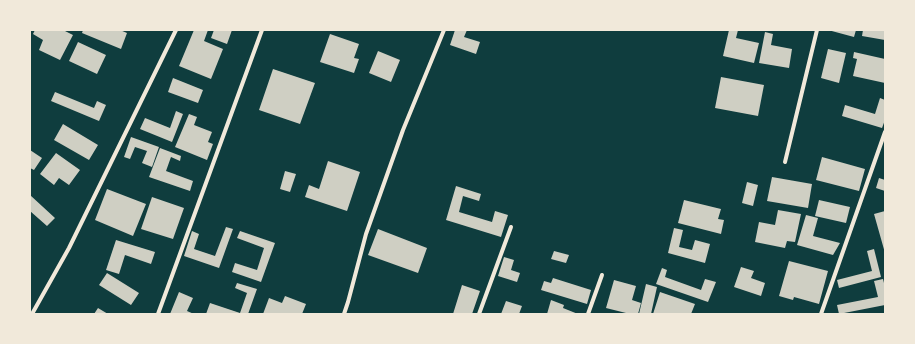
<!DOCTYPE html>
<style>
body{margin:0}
#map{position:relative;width:915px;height:344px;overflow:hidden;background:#0f3d3e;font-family:"Public Sans",sans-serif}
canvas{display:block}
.frame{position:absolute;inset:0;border:31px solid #f1e9da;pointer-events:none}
</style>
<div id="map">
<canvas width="915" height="344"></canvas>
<div class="frame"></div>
</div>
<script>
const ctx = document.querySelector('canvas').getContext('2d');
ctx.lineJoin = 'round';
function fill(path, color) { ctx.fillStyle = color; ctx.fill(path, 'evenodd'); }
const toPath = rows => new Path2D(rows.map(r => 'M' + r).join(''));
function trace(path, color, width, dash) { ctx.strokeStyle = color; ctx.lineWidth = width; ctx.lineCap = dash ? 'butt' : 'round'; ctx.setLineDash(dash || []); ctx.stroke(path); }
fill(toPath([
 [35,30,63,30,73,35,60,60,39,50,43,40,33,34],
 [83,30,120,30,127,33,121,49,82,33],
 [194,30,208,30,204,41,223,49,211,79,179,66],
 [214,30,232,30,227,44,211,38],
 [455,30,467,30,464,37,480,42,476,54,450,45],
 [729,30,738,30,736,38,759,43,754,63,723,56],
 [828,30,856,30,854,37],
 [863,30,882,30,885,31,885,40,862,36],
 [765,32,773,34,771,45,792,49,789,68,759,63],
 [330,34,359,44,354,58,359,59,354,73,320,62],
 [78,42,106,55,97,74,69,61],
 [828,49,846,53,839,83,821,78],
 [378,51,400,60,391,82,369,73],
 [854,52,885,59,885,83,853,76,857,59,853,58],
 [273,69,315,83,300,124,259,110],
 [721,77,764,85,758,116,715,108],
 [173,78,203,90,198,103,168,92],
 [55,92,94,108,97,101,106,105,99,121,51,101],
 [880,98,885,100,885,120,882,128,842,116,845,105,875,114],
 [176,111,183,114,172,142,140,129,145,118,170,128],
 [189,114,197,117,194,125,212,132,208,142,213,144,207,160,175,147],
 [63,124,98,145,89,160,54,140],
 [131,137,159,147,152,167,142,163,147,151,135,147,130,159,124,157],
 [160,148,181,156,180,161,171,157,166,171,193,181,190,191,149,177],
 [30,150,42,158,34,170,30,168],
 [56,153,80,170,69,185,59,178,54,185,40,174],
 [822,157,865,169,859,191,816,180],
 [328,161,360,172,347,211,305,197,309,185,319,189],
 [285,171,296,174,290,192,280,189],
 [772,177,812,184,808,208,767,201],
 [879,178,885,180,885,191,876,188],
 [747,182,758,185,753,206,742,203],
 [456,186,481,194,479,201,463,196,459,212,492,222,495,211,508,215,501,237,446,220],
 [107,189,146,204,133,236,95,220],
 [30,195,55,218,47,226,30,211],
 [152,197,184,208,173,239,141,229],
 [684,200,721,209,718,219,724,220,721,234,678,223],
 [819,200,850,207,846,223,815,216],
 [778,210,801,214,795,242,787,241,785,248,755,242,759,222,775,225],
 [885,211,885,253,874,214],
 [806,215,818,218,813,236,840,243,833,255,797,245],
 [226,227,233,229,219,268,184,256,192,231,199,234,194,249,215,256],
 [674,228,683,230,679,247,692,250,695,240,710,244,705,263,668,253],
 [378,229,427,248,418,273,368,255],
 [240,231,275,243,261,282,232,272,235,263,257,270,264,248,237,238],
 [116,240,155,252,151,264,125,255,119,274,106,270],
 [874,249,881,277,839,288,837,280,872,271,867,251],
 [554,251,569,255,566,263,551,259],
 [504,257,514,260,511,270,520,273,517,282,498,276],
 [789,261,828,271,819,304,794,297,793,300,779,296],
 [741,267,754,271,751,278,765,283,761,296,734,287],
 [662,268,667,270,665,277,701,290,705,279,716,282,708,302,656,284],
 [107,273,139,293,131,305,99,285],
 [553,278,591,290,587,304,541,290,544,281,551,283],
 [883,279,885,287,885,305,839,314,837,305,878,297,874,281],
 [614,280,636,286,632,300,641,303,638,314,630,314,606,308],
 [237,283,257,289,248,314,206,314,210,303,240,313,247,293,235,288],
 [646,284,657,287,651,314,639,314],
 [462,285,480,291,472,314,453,314],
 [179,292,193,298,187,311,194,314,170,314],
 [660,292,695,304,691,314,653,314],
 [285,296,306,304,302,314,263,314,269,298,282,303],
 [551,300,564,305,563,308,578,314,547,314],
 [506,301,522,306,519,314,501,314],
 [98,308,108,314,94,314]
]), '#cfcfc3');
trace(toPath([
 [785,162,817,30],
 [32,314,69,248,176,30],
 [158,314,262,30],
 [344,314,348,302,366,234,403,130,444,30],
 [479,314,511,227],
 [588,314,602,275],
 [821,314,885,132]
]), '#f1e9da', 4);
</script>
